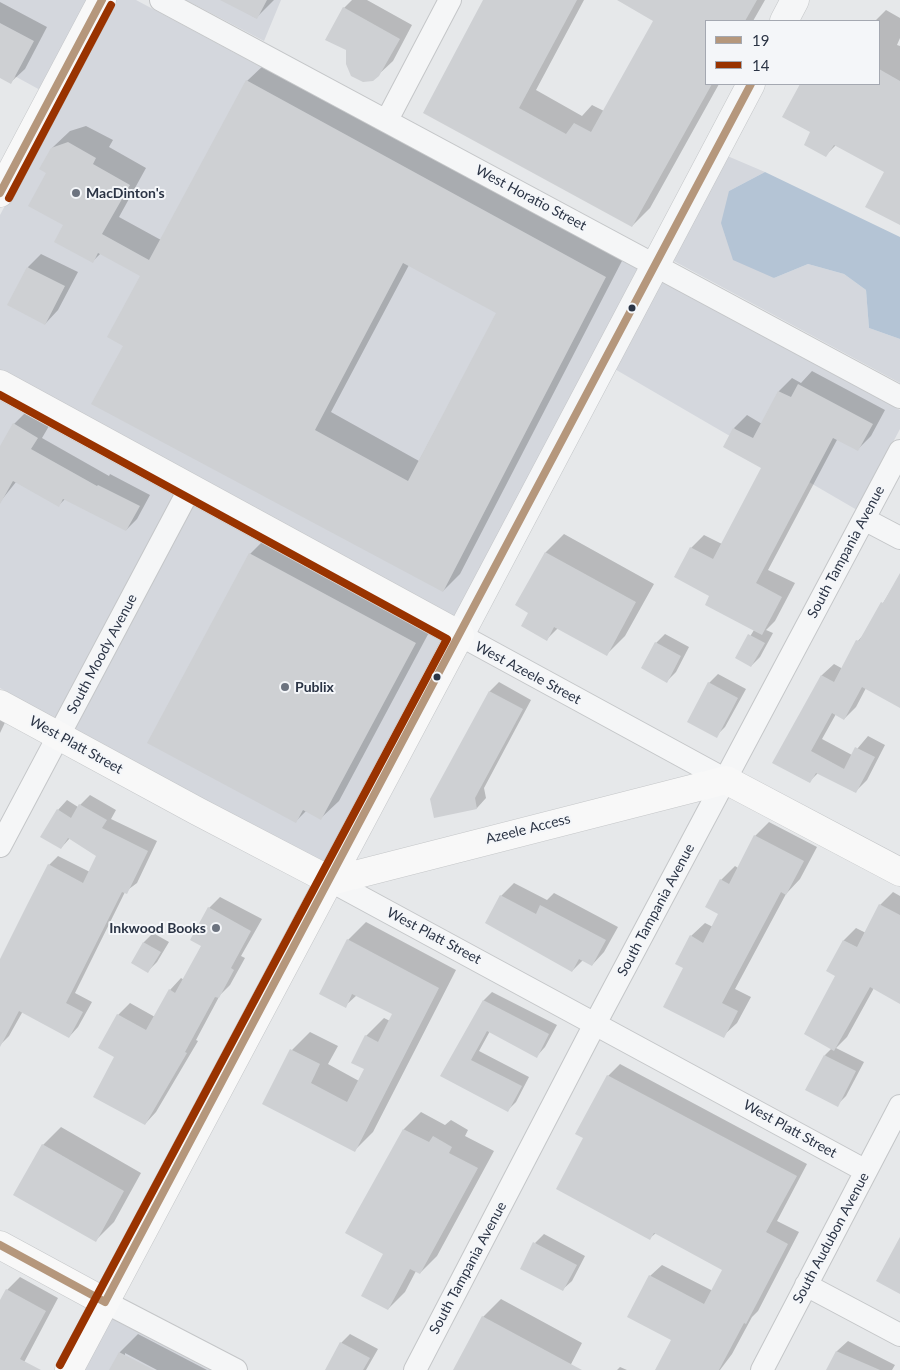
<!DOCTYPE html>
<style>
body{margin:0}
#map{position:relative;width:900px;height:1370px;overflow:hidden;background:#e6e8ea;font-family:Lato,sans-serif}
canvas{display:block}
.legend{position:absolute;left:705px;top:20px;width:175px;height:65px;box-sizing:border-box;background:#f4f6f9;border:1px solid #a4a8b1;margin:0;padding:6px 9px;list-style:none;font-size:15px;color:#2b3445}
.legend li{display:flex;align-items:center;gap:10px;height:25px}
.legend b{width:25px;border:1px solid #a4a8b1}
</style>
<div id="map">
<canvas width="900" height="1370"></canvas>
<ul class="legend">
<li><b style="height:6px;background:#b5977c"></b>19</li>
<li><b style="height:6px;background:#930"></b>14</li>
</ul>
</div>
<script>
const ctx = document.querySelector('canvas').getContext('2d');
ctx.lineJoin = 'round';
function fill(path, color) { ctx.fillStyle = color; ctx.fill(path, 'evenodd'); }
const toPath = rows => new Path2D(rows.map(r => 'M' + r).join(''));
function trace(path, color, width, dash) { ctx.strokeStyle = color; ctx.lineWidth = width; ctx.lineCap = dash ? 'butt' : 'round'; ctx.setLineDash(dash || []); ctx.stroke(path); }
function write(font, color, halo, rows, align = 'center') {
  ctx.font = font + ' Lato,sans-serif'; ctx.lineWidth = 4; ctx.setLineDash([]); ctx.textBaseline = 'middle'; ctx.strokeStyle = halo; ctx.fillStyle = color; for (const [text, x, y, turn = 0] of rows) {
    ctx.save(); ctx.translate(x, y); ctx.rotate((+turn || 0) * Math.PI / 180); ctx.textAlign = isNaN(turn) ? turn : align; if (halo) ctx.strokeText(text, 0, 0); ctx.fillText(text, 0, 0); ctx.restore();
  }
}
fill(toPath([
 [0,0,90,0,42,91,0,68],
 [114,0,136,0,641,270,456,620,0,371,0,215],
 [186,0,281,0,264,41],
 [725,155,765,172,729,191,774,278,808,264,844,274,866,290,869,328,900,339,900,383,670,259],
 [659,280,900,410,900,429,857,510,613,368],
 [0,398,176,494,55,720,0,688],
 [194,504,445,641,326,865,73,730],
 [109,1317,211,1370,81,1370]
]), '#d4d7dd');
fill(toPath([
 [765,172,900,237,900,339,869,328,866,290,844,274,808,264,774,278,733,260,721,223,729,191]
]), '#b4c4d5');
fill(toPath([
 [223,0,274,0,256,18],
 [352,0,367,0,412,25,393,61,378,75,344,8],
 [485,0,584,0,536,90,582,116,592,105,604,111,655,20,619,0,765,0,753,21,706,21,706,84,719,84,650,208,632,226,425,113],
 [0,2,47,27,25,69,11,82,0,77],
 [886,10,900,18,900,38,897,45,900,46,900,224,886,171,836,145,826,155,812,131,784,116,801,84,879,84,879,21,875,21],
 [265,64,623,259,460,574,443,591,124,346,142,276,101,253,92,262,65,224,48,172,52,148,70,131,86,126,113,140,109,147,146,168,119,217,161,240,247,81],
 [409,265,498,313,419,461,331,412],
 [41,254,78,272,58,310,45,324,28,267],
 [812,371,885,410,871,436,858,449,838,438,768,570,795,583,775,621,766,630,773,633,760,657,751,666,737,658,754,630,711,596,691,548,704,535,722,544,763,468,734,428,747,415,762,424,779,391,792,378,801,383],
 [25,413,49,426,42,438,109,476,110,474,150,495,137,519,126,530,65,499,59,505,16,482,0,502,0,448,14,424],
 [564,534,654,584,625,636,607,654,558,628,547,639,530,612,517,605,546,552],
 [268,536,433,625,339,801,321,818,306,811,295,822,250,554],
 [900,575,900,706,866,688,856,707,844,719,836,714,822,739,852,755,868,736,885,745,867,780,855,792,818,773,809,782,774,763,822,675,834,664,843,669,858,641,865,633],
 [665,634,689,647,676,672,667,681,656,643],
 [718,674,746,689,725,727,716,736,709,683],
 [499,682,531,700,484,788,486,798,477,808,431,799,490,691],
 [0,709,9,714,0,733],
 [90,795,116,810,111,819,157,841,137,883,125,892,75,993,92,1002,78,1027,69,1037,23,1011,9,1036,0,1045,0,961,49,865,58,856,90,872,98,855,70,838,61,848,58,810,67,800,78,807],
 [769,822,817,847,800,879,786,894,735,989,751,997,737,1023,723,1036,685,968,691,936,705,923,713,927,720,914,721,880,735,866,738,868,755,836],
 [514,883,547,900,554,893,618,927,604,952,592,965,583,960,572,971,487,923,501,896],
 [893,892,900,896,900,1003,874,988,847,1037,836,1048,864,1062,846,1096,837,1105,825,1055,832,1048,837,975,844,940,856,928,866,933,880,905],
 [220,897,262,919,241,956,245,958,230,985,220,995,196,1040,198,1041,156,1112,145,1124,116,1056,100,1048,118,1015,130,1003,155,1017,170,990,181,978,184,980,202,945,209,908],
 [366,922,456,970,373,1132,355,1150,264,1104,292,1050,310,1032,338,1046,328,1064,359,1081,366,1069,366,1036,384,1018,390,1021,394,1014,357,995,345,1006,348,940],
 [153,933,169,942,157,962,148,971,133,962,144,942],
 [492,992,557,1025,545,1047,537,1056,490,1031,479,1051,529,1077,516,1102,508,1110,442,1076,484,1000],
 [620,1064,807,1164,777,1221,799,1232,758,1311,752,1317,732,1354,720,1370,657,1370,673,1339,650,1276,662,1265,713,1291,724,1270,656,1233,650,1238,585,1137,608,1076],
 [421,1112,445,1125,451,1120,468,1130,465,1136,494,1151,437,1256,420,1273,416,1271,405,1292,388,1309,385,1254,347,1233,404,1129],
 [61,1127,141,1173,114,1222,96,1240,43,1145],
 [544,1234,585,1256,572,1281,562,1290,535,1243],
 [20,1277,58,1298,20,1370,0,1370,0,1304,7,1290],
 [501,1299,582,1343,568,1370,454,1370,483,1317],
 [138,1334,207,1370,157,1370,125,1353,125,1356,152,1370,111,1370,120,1352],
 [350,1334,378,1349,366,1370,336,1370,341,1343],
 [848,1341,895,1365,892,1370,827,1370,837,1351],
 [620,1367,627,1370,617,1370]
]), '#0003');
fill(toPath([
 [220,0,267,0,257,19],
 [483,0,577,0,519,108,566,134,574,123,591,132,653,21,617,0,757,0,745,21,706,21,706,84,712,84,632,227,423,113],
 [343,7,400,39,379,76,373,81,363,82,351,76,346,64,346,50,325,40],
 [0,23,34,41,11,84,0,78],
 [879,69,900,81,900,225,865,207,884,172,834,145,826,157,804,145,810,132,782,117,800,84,879,84],
 [246,80,606,277,443,592,91,404,123,346,107,337,140,276,98,253,93,263,54,242,63,225,28,206,46,173,39,169,51,148,68,142,96,158,93,164,130,185,102,234,149,260],
 [403,263,496,313,408,481,315,430],
 [27,267,65,286,45,325,7,305],
 [798,384,873,424,858,451,833,438,756,583,782,597,762,635,705,605,709,596,674,577,690,547,713,559,761,468,723,447,733,428,753,438,778,391,791,397],
 [13,423,38,438,31,449,97,486,98,485,140,506,126,531,63,499,59,507,13,481,0,504,0,446],
 [545,552,636,602,607,656,554,627,547,641,521,626,528,613,515,605],
 [249,553,416,643,321,820,303,810,296,823,147,743],
 [900,573,900,708,862,687,844,720,832,713,811,751,844,769,855,747,875,757,856,793,816,773,810,783,772,763,821,675,834,682,856,640,859,641,881,602,883,603],
 [748,634,765,643,751,667,735,658],
 [655,642,681,656,667,683,641,668],
 [708,682,738,698,717,738,687,722],
 [489,691,523,709,475,798,477,809,434,818,430,799],
 [79,804,107,820,102,828,148,851,127,894,122,892,66,1003,83,1012,69,1038,19,1011,0,1047,0,959,27,905,48,864,83,883,96,856,68,838,61,849,40,837,57,809,71,818],
 [754,835,804,861,786,895,781,892,722,1003,738,1011,724,1038,663,1007,683,968,675,964,690,935,703,943,718,914,705,907,720,879,729,884],
 [500,895,536,914,540,905,606,940,592,966,579,959,572,972,485,923],
 [879,904,900,915,900,1004,870,987,834,1051,804,1034,835,976,826,971,843,940,857,947],
 [208,907,251,931,231,968,234,970,219,998,215,997,185,1052,187,1053,145,1125,93,1097,114,1057,98,1048,117,1014,146,1030,169,989,175,993,201,946,190,940],
 [347,939,439,988,355,1152,262,1104,290,1049,320,1064,311,1083,347,1102,364,1069,351,1063,365,1035,378,1042,392,1014,352,994,346,1008,319,994],
 [143,942,161,952,148,973,131,963],
 [483,1000,549,1034,537,1058,487,1031,471,1060,522,1086,508,1112,440,1076],
 [824,1055,856,1071,838,1107,805,1090],
 [607,1075,797,1176,766,1232,788,1244,746,1324,744,1323,719,1370,655,1370,671,1340,627,1317,649,1275,704,1304,722,1270,654,1233,650,1240,556,1189,583,1138,575,1134],
 [403,1129,429,1142,433,1136,452,1147,449,1153,478,1168,420,1274,410,1269,388,1310,361,1296,383,1254,345,1233],
 [42,1144,124,1191,96,1242,13,1195],
 [900,1237,900,1294,876,1281],
 [533,1242,577,1265,563,1291,520,1269],
 [6,1289,46,1311,20,1359,41,1370,0,1370,0,1300],
 [482,1316,582,1370,453,1370],
 [340,1342,370,1358,363,1370,325,1370],
 [836,1351,880,1370,826,1370],
 [119,1352,154,1370,109,1370]
]), '#ced0d3');
const minor = toPath([
 [161,0,900,397],
 [387,120,450,0],
 [864,519,900,538],
 [460,635,726,780],
 [0,846,190,488],
 [331,881,866,1171],
 [806,1285,900,1335],
 [105,1302,236,1370],
 [415,1370,595,1024,900,451],
 [762,1370,900,1106]
]);
const tertiary = toPath([
 [784,21,795,0],
 [460,635,751,84]
]);
const secondary = toPath([
 [0,193,102,0],
 [0,384,460,635,69,1370],
 [0,704,197,811,331,881],
 [331,881,726,780,900,872],
 [0,1245,105,1302]
]);
trace(minor, '#c4c6c8', 24);
trace(tertiary, '#c4c6c8', 29);
trace(secondary, '#c4c6c8', 29);
trace(minor, '#f5f6f7', 22);
trace(tertiary, '#f5f6f7', 28);
trace(secondary, '#f8f8f8', 28);
trace(toPath([
 [0,193,102,0],
 [0,1245,105,1302,751,84]
]), '#b5977c', 8);
trace(toPath([
 [9,198,111,5],
 [0,395,447,639,60,1365]
]), '#930', 8);
for (const [x, y, r, color] of [
 [76,193,5,"#6c737f"],
 [632,308,4.5,"#2b3445"],
 [437,677,4.5,"#2b3445"],
 [285,687,5,"#6c737f"],
 [216,928,5,"#6c737f"]
]) { const dot = new Path2D(); dot.arc(x, y, r, 0, 2 * Math.PI); ctx.fillStyle = color; ctx.fill(dot); trace(dot, '#f4f6f9', 2); }
write('bold 14px', '#2b3445', '#f4f6f9', [
 ["MacDinton's",86,193],
 ["Publix",295,687],
 ["Inkwood Books",206,928,"right"]
], 'left');
write('14px', '#2b3445', '#f4f6f9', [
 ["West Horatio Street",531,198,28],
 ["South Tampania Avenue",846,552,-62],
 ["South Moody Avenue",102,654,-62],
 ["West Azeele Street",528,673,28],
 ["West Platt Street",76,745,29],
 ["Azeele Access",528,829,-14],
 ["South Tampania Avenue",656,910,-62],
 ["West Platt Street",434,936,28],
 ["West Platt Street",790,1129,29],
 ["South Audubon Avenue",831,1238,-62],
 ["South Tampania Avenue",468,1268,-62]
]);
</script>
